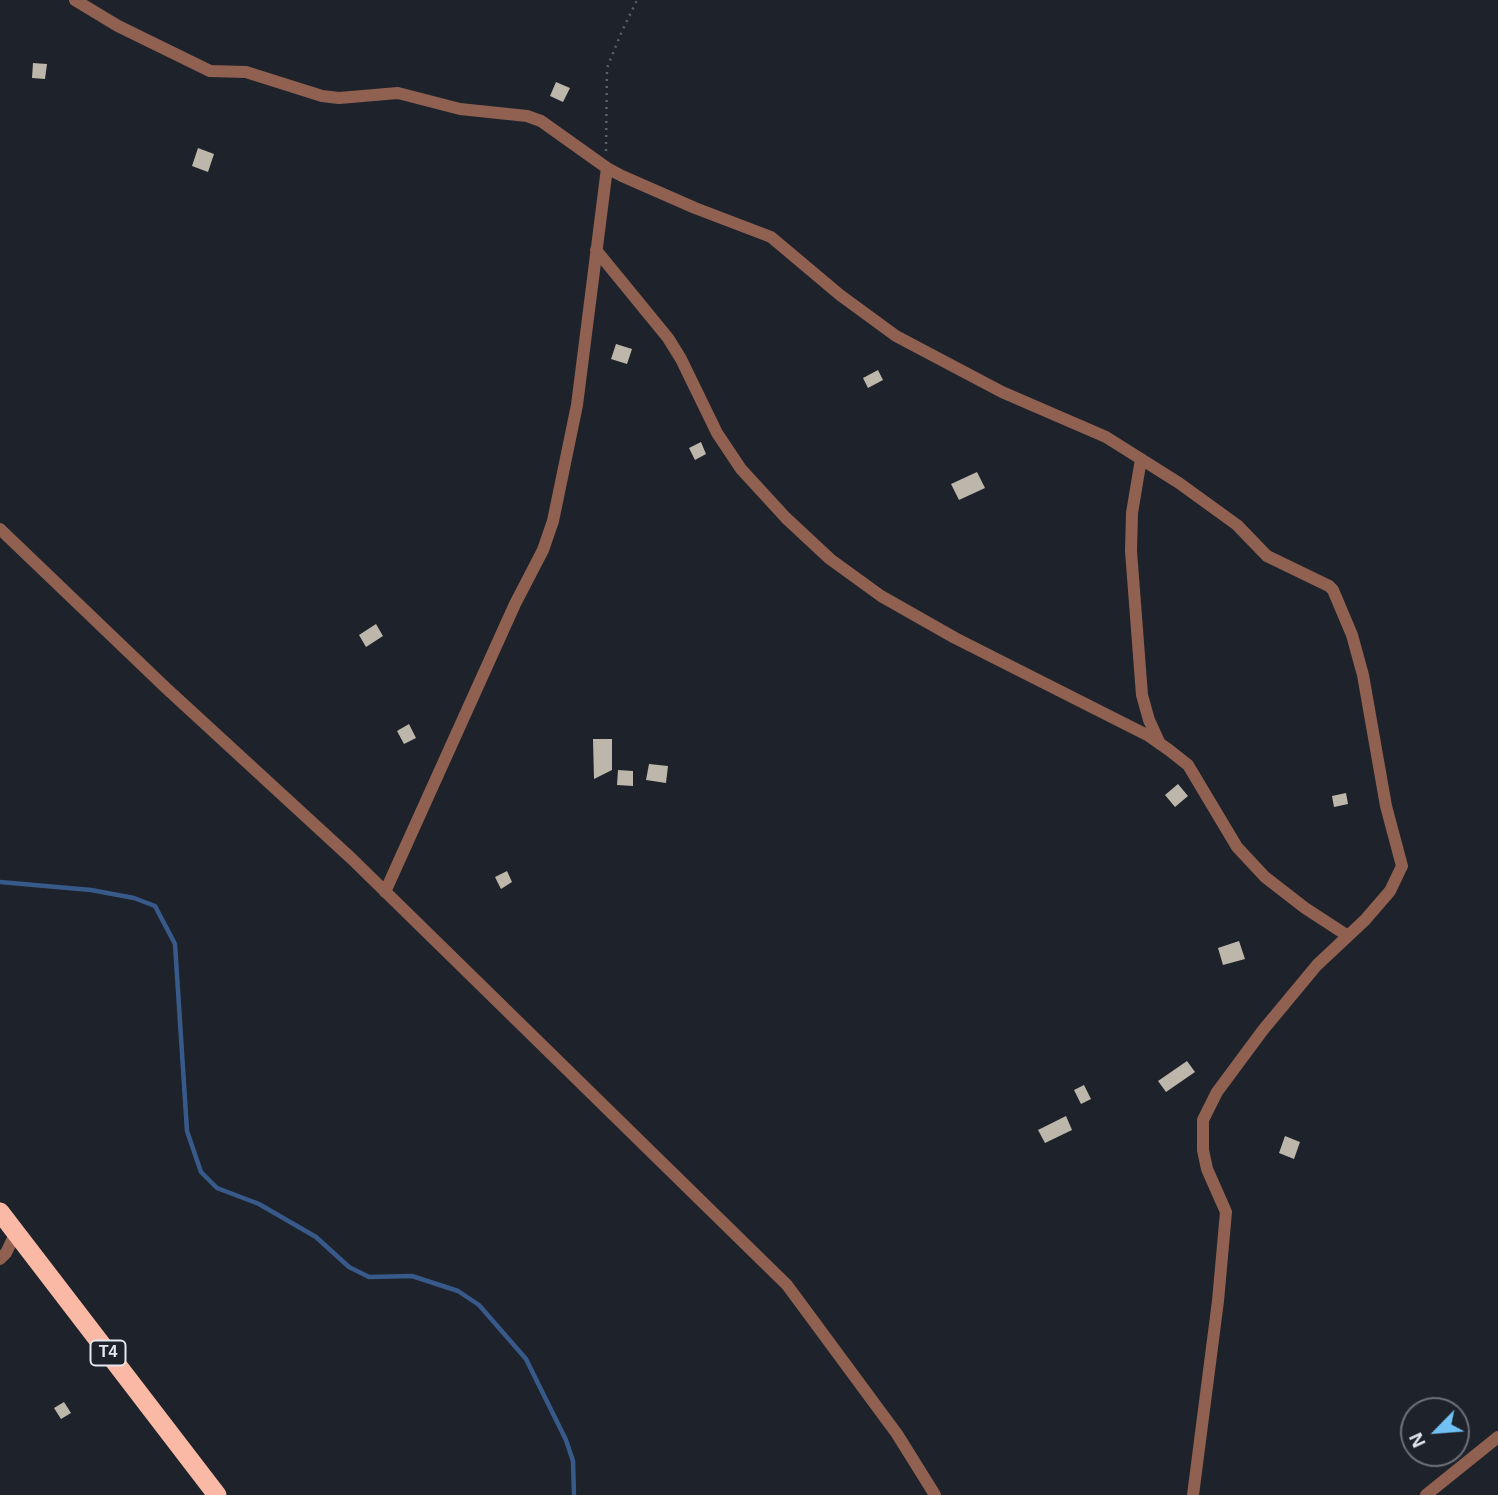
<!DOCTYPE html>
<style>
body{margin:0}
#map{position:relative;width:1498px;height:1495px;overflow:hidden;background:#1e222b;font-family:Helvetica,sans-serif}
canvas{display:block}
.north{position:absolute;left:1400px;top:1397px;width:70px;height:70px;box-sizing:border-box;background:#1e222b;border:2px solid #6e7179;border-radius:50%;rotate:245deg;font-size:19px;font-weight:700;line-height:28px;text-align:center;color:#e5e8ee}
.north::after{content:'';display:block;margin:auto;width:24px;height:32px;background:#72c1f5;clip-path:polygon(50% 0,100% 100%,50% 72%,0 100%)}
</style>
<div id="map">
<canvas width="1498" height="1495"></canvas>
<div class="north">N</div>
</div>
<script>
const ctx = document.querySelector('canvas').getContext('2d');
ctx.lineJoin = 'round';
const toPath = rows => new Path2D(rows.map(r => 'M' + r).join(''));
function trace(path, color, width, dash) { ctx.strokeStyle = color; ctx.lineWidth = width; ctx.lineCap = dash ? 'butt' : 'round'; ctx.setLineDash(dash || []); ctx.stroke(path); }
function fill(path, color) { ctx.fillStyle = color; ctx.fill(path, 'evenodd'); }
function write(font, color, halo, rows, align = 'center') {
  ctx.font = font + ' Helvetica,sans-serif'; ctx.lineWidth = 7; ctx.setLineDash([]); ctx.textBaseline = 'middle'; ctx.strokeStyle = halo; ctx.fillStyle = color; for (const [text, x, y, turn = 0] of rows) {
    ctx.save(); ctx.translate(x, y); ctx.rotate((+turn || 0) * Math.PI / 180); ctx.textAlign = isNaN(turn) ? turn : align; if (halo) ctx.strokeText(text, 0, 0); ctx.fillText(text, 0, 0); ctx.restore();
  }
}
trace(toPath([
 [0,882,91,890,134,898,155,906,175,944,187,1131,201,1172,217,1188,259,1204,316,1237,349,1267,369,1277,412,1276,458,1291,479,1305,526,1359,566,1440,573,1461,574,1495]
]), '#385a8a', 4.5);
fill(toPath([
 [33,63,47,64,45,79,32,78],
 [556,82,570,88,563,102,550,96],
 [198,148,214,154,208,172,192,166],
 [616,344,632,349,627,364,611,359],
 [878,370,883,380,868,388,863,378],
 [701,442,706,454,695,460,689,448],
 [977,472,985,488,959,500,951,484],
 [376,624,383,636,366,647,359,635],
 [409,724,416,738,404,744,397,731],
 [593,739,612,739,612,770,594,779],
 [649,764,668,766,666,783,646,780],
 [618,770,633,771,633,786,617,785],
 [1178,784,1188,796,1175,807,1165,795],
 [1346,793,1348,804,1334,807,1332,796],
 [507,871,512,882,501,889,495,877],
 [1239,941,1245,959,1223,965,1218,948],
 [1187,1061,1195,1072,1166,1092,1158,1081],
 [1084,1085,1091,1099,1081,1104,1074,1090],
 [1066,1116,1072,1130,1045,1143,1038,1130],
 [1285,1136,1300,1142,1294,1159,1279,1153],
 [64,1402,71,1413,61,1419,54,1408]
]), '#bdb6ab');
trace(toPath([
 [606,151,607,68,622,31,637,0]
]), '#5c6068', 2.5, [2, 5]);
trace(toPath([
 [75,0,118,26,210,71,246,72,322,96,339,98,398,93,460,109,527,116,541,121,607,168,622,176,695,208,771,237,840,295,896,336,1002,392,1106,437,1179,483,1237,525,1267,556,1329,586,1333,590,1352,635,1363,675,1386,806,1402,866,1390,891,1365,920,1317,965,1263,1030,1217,1092,1203,1120,1203,1150,1207,1169,1226,1212,1218,1301,1193,1495],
 [596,250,668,338,681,359,717,433,741,469,786,518,830,559,881,596,955,638,1149,736,1169,750,1188,765,1237,847,1265,877,1305,908,1348,936],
 [1141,459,1132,513,1131,551,1142,695,1149,720,1160,744],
 [0,529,166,688,352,859,787,1285,897,1434,935,1495],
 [385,892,515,604,543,550,553,521,577,405,607,168],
 [0,1259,6,1253,16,1232],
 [1426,1495,1498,1437]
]), '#906151', 12);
trace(toPath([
 [0,1212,217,1495]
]), '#f9b9a4', 19);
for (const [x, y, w] of [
 [108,1353,35]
]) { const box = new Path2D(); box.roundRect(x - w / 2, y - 12.5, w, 25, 5); ctx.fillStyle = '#1e222b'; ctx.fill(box); trace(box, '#e5e8ee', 2); }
write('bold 16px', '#e5e8ee', null, [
 ["T4",108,1353]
]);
</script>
